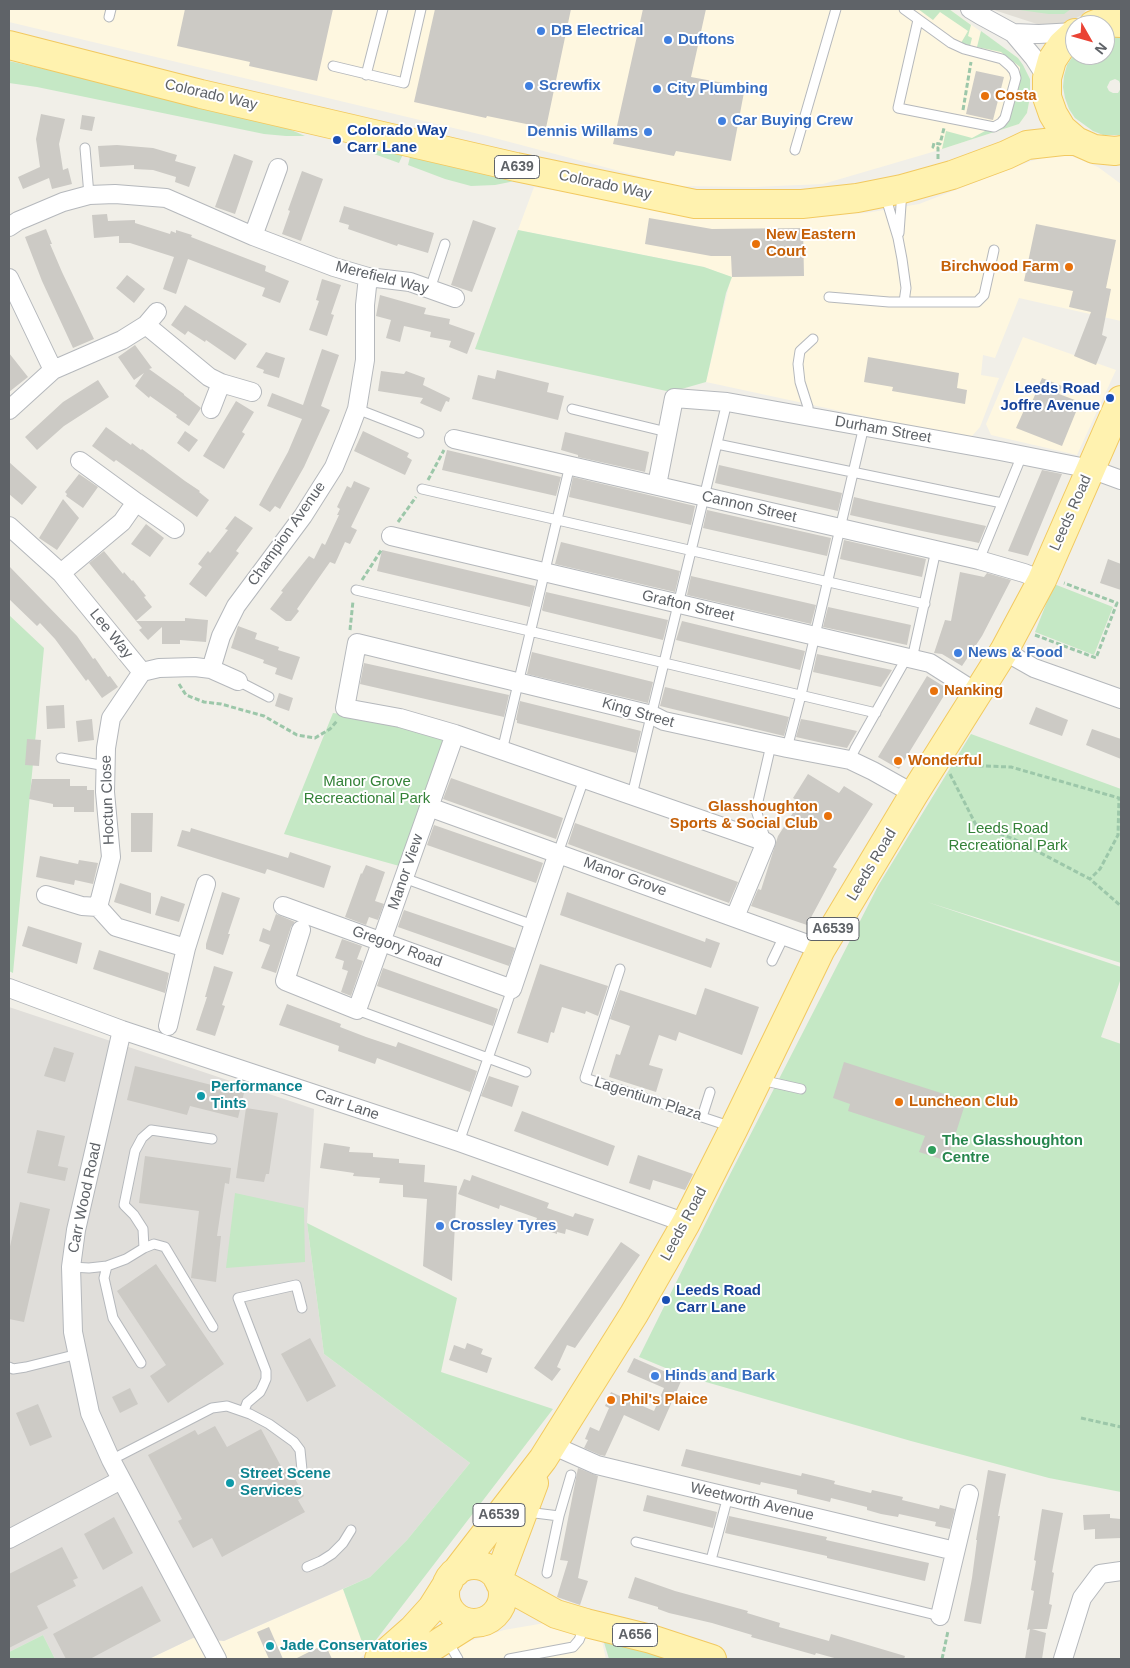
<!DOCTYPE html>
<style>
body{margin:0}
#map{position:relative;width:1130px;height:1668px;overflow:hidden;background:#f1efe8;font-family:Helvetica,sans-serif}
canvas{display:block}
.frame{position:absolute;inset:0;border:10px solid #5f6368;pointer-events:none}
.north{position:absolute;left:1065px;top:15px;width:50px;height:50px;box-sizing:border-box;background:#fff;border:1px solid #bfc1c3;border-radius:50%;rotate:128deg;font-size:14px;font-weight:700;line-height:20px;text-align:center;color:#5f6368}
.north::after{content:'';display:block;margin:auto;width:18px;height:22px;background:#ea4335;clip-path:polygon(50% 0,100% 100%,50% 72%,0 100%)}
</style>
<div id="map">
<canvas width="1130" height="1668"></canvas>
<div class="frame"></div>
<div class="north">N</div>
</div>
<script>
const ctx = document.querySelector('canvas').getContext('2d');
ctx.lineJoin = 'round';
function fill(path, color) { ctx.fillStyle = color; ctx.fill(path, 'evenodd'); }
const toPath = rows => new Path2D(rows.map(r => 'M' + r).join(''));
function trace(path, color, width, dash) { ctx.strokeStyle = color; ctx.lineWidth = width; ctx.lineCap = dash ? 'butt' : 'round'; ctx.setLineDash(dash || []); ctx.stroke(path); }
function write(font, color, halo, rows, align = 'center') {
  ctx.font = font + ' Helvetica,sans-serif'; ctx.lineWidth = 4; ctx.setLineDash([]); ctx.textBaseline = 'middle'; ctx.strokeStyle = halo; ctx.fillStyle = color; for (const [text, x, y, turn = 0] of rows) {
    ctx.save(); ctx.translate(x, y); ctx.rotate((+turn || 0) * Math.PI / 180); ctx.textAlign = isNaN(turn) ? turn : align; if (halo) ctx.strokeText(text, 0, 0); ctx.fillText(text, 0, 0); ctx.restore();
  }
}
fill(toPath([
 [9,9,949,9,1018,58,1030,79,1030,97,1027,113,1019,124,929,153,823,184,754,187,676,186,487,136,9,22],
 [1060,154,1074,157,1098,167,1121,184,1121,321,1019,298,995,358,983,355,981,375,999,378,980,427,972,436,965,438,706,382,731,277,704,267,518,230,534,187,704,215,798,216,866,213,919,204,1031,161],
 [1023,337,1116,370,1077,455,991,435,986,424],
 [343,1589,366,1653,359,1659,149,1659,193,1638,224,1641],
 [545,1623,600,1632,606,1659,439,1659,436,1652,504,1630]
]), '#fef7e0');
fill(toPath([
 [9,1007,314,1109,307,1223,324,1354,470,1463,407,1540,370,1577,224,1641,193,1638,149,1659,55,1659,43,1635,9,1652]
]), '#e0deda');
fill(toPath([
 [991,9,1087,9,1082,15,1065,24,1037,24]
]), '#e1ded6');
fill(toPath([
 [918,9,949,9,971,25,968,36,972,38,970,46,961,43,968,31,940,12,933,20],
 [1012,9,1071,9,1064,14,1049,14],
 [981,31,1018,58,1023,65,1030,79,1030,97,1027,113,1019,124,942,149,946,131,972,138,985,131,1002,128,1008,123,1020,74,1020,67,1001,52,977,47],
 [1121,34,1121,86,1119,81,1115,79,1110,81,1107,87,1109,91,1113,93,1118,93,1121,88,1121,135,1103,135,1093,131,1075,118,1069,109,1065,98,1063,87,1064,76,1067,65,1075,53,1075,55,1105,55,1105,35],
 [9,61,264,118,305,136,286,136,264,134,37,87,9,83],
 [363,150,404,152,399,163],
 [411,153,520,180,495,185,471,186,445,179,408,165],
 [518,230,704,267,732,277,726,293,706,382,671,392,475,349],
 [1054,584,1113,607,1094,655,1035,632],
 [9,615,44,648,13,973,9,971],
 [333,713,397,722,451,736,403,867,284,834],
 [971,734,1121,789,1121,963,927,902,1121,967,1121,978,1101,1037,1121,1044,1121,1492,1049,1478,911,1441,685,1376,639,1357,724,1186,878,886],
 [235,1193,304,1208,305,1262,226,1268],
 [307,1223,457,1298,441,1372,553,1409,366,1653,343,1589,370,1577,407,1540,470,1463,324,1354],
 [43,1635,55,1659,9,1659,9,1652],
 [603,1639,675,1659,609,1659]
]), '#c5e8c5');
fill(toPath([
 [185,9,333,9,317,81,249,66,250,62,177,46],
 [435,9,571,9,546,128,487,116,486,118,414,102],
 [643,9,706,9,691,77,745,87,731,161,676,151,674,156,613,144],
 [976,71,1004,77,993,120,966,114],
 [41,114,65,119,59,144,63,170,68,168,72,184,52,189,49,178,23,189,18,177,40,167,36,139],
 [82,115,95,117,92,131,80,129],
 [117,145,153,148,177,155,175,161,196,167,189,187,175,182,176,177,153,170,134,169,134,165,100,167,98,146],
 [234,154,253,161,235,214,215,207],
 [302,171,323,179,301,241,282,234,290,211,288,210],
 [344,206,434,233,428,253,398,244,397,246,348,229,349,225,339,222],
 [107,214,108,221,135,220,135,223,170,234,171,231,176,233,176,230,192,235,191,237,266,266,265,271,289,281,280,303,262,296,265,288,188,259,176,294,163,289,174,257,130,243,119,243,119,236,94,238,92,215],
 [649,218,712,229,803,228,804,276,732,277,731,256,711,256,645,244],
 [473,220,496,228,472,292,451,285],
 [1036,224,1116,240,1106,288,1111,289,1102,335,1107,337,1096,365,1074,356,1091,312,1069,307,1073,291,1024,281],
 [46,229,52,244,50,244,62,272,94,339,73,348,42,281,25,237],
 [127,275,145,289,134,303,116,288],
 [322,279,341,285,331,314,334,315,327,336,309,330,319,301,316,300],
 [380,295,426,308,424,314,450,319,449,324,475,333,467,354,449,347,451,341,430,337,431,332,404,326,400,342,386,338,391,320,376,316],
 [185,305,247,344,235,360,206,340,205,342,188,331,185,335,171,325],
 [135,345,152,368,149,369,184,394,184,395,201,408,189,426,176,417,177,415,150,396,149,398,135,386,144,373,134,380,118,357],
 [322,349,339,355,321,406,330,410,304,467,280,509,275,506,270,512,259,505,288,452,302,419,267,406,272,393,303,405],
 [266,352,285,358,279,378,263,373,264,370,256,367],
 [9,353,28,377,9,392],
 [868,357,959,373,957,388,967,390,965,404,892,391,893,387,864,382],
 [497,370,549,383,547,392,564,396,558,420,472,399,478,375,495,379],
 [381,371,404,374,406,371,425,378,423,385,450,398,449,402,446,401,441,412,420,403,423,398,378,391],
 [1042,378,1062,386,1059,394,1080,402,1062,446,1016,428,1025,408,1029,409],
 [98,380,109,397,64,426,37,450,25,437,63,402],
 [236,401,254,412,242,432,245,434,224,469,203,456],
 [106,427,131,445,132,443,141,450,142,449,185,481,200,491,199,492,209,500,197,517,116,460,114,462,92,446],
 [185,431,198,440,189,452,177,443],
 [363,431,409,453,407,457,412,460,405,475,354,451],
 [565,432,649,452,645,472,578,457,578,455,561,450],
 [447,450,561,477,556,496,442,470],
 [9,462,37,487,22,505,9,494],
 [719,465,842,493,838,511,715,483],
 [1042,470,1062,474,1028,556,1008,551],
 [79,474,98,487,83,508,66,496,67,494,65,492],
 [573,477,695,506,691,525,569,497],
 [354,481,370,488,351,527,357,530,350,544,345,542,335,564,330,562,297,609,299,611,291,621,286,621,270,609,283,592,281,591,309,556,314,559,322,543,325,545,339,515,337,515,340,509,337,507,347,486,351,488],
 [854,497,875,502,986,526,979,543,922,531,850,515],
 [63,499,79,518,57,550,39,538],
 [707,510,831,538,827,556,703,528],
 [235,516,253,528,236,551,239,553,206,597,189,584,202,567,198,564,208,551,210,553,228,530,225,529],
 [146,524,164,538,150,557,131,544],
 [844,540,926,559,922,577,840,559],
 [561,542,680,571,675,592,555,564],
 [382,550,535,586,530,607,377,571],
 [104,551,123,574,124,572,132,581,133,580,146,596,144,597,152,607,136,621,89,563],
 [1108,559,1121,564,1121,590,1100,583],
 [9,566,77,636,93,659,95,658,108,677,110,676,118,687,102,698,88,679,86,681,55,639,40,623,37,626,9,599],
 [960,572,984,577,987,573,1011,580,982,636,962,666,942,654,934,653,945,620,951,621],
 [691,576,816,605,811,624,687,595],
 [546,592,668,620,663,640,543,611,542,610],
 [828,607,911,625,907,645,823,627],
 [185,618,208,620,206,642,180,640,180,644,162,644,162,627,148,640,139,630,142,628,136,621,185,621],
 [682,621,805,651,800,670,676,640],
 [238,626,257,633,255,639,279,647,278,650,300,657,292,680,275,674,277,668,263,663,264,660,231,648],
 [532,652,653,682,648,703,527,674],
 [817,654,840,659,892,670,881,687,813,672],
 [364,663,509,695,504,717,360,684],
 [927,676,948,689,899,769,878,757],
 [665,687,789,717,784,736,660,706],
 [279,693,293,698,289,711,275,706],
 [520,701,641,731,636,753,517,723,517,720,516,720],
 [64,705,65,728,47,729,46,706],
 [1036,707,1068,720,1062,736,1029,724],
 [92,719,94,740,78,742,76,721],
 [801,719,812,721,857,731,847,748,827,744,796,737],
 [1092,729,1121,739,1121,759,1086,745],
 [27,739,41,740,39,766,25,765],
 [808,774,839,793,844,786,873,804,833,867,837,869,807,925,751,906,758,889,761,890,778,836,800,802,793,798],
 [451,778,563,818,556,839,443,799],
 [32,779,70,779,70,786,87,786,87,790,94,790,94,812,74,812,74,807,53,807,53,804,29,799],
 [131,813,153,813,152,852,131,852],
 [575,823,738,882,729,903,568,844],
 [434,825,543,863,536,883,427,845],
 [191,828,288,858,290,852,331,866,324,888,267,869,265,874,177,846,182,830,190,832],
 [40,856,78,864,79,860,98,863,93,884,75,880,74,885,36,877],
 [366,865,385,872,375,901,384,904,378,920,369,917,366,925,345,917,361,873,362,874],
 [120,883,151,893,151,914,114,902],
 [222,892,240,898,228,934,230,934,223,955,206,949,206,944],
 [567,892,705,942,706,938,720,943,711,968,560,915],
 [161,896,185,904,179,922,155,915],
 [404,910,515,948,509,966,398,927],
 [276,914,295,922,291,927,276,973,261,968,270,945,259,941,263,928,270,931],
 [28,926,82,943,77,964,22,946],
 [342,939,362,946,357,959,363,961,351,996,341,992,348,971,342,969,344,961,335,958],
 [99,950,169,973,165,993,93,969],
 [540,964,608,986,598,1016,586,1011,585,1014,562,1007,554,1033,551,1032,548,1043,517,1033],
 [214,966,233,972,222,1005,225,1006,215,1036,196,1030,207,997,205,997],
 [383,968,498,1009,493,1026,377,986],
 [705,988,759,1007,742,1055,679,1032,676,1041,659,1035,649,1065,663,1069,656,1092,609,1077,616,1054,620,1055,630,1026,610,1019,620,990,696,1015],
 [287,1004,341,1024,340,1027,366,1037,396,1047,398,1042,477,1071,470,1092,377,1058,375,1064,358,1058,338,1051,339,1046,279,1025],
 [54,1047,74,1053,65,1082,44,1076],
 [844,1062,966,1101,947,1161,919,1152,925,1136,848,1111,850,1104,833,1098],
 [135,1066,244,1093,238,1118,190,1106,187,1115,127,1100],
 [489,1076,519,1086,512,1107,481,1096],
 [246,1108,278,1113,269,1174,266,1174,264,1182,236,1178],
 [522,1111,615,1146,608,1166,514,1131],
 [37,1130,65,1136,58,1166,68,1168,65,1181,27,1173],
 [324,1143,350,1147,349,1152,373,1153,373,1157,399,1159,399,1163,425,1165,424,1182,457,1186,452,1281,423,1266,427,1199,403,1197,403,1185,379,1183,380,1178,353,1176,354,1173,320,1168],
 [638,1155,693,1174,685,1190,653,1180,650,1190,629,1183],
 [145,1156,231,1168,229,1184,225,1183,217,1236,221,1236,216,1282,191,1278,199,1211,139,1203],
 [472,1175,549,1203,547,1208,573,1217,575,1213,594,1219,588,1236,566,1229,565,1234,557,1232,557,1234,534,1226,537,1218,500,1205,499,1209,458,1194,464,1179,470,1181],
 [20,1202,50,1209,24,1322,9,1319,9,1251],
 [621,1242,640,1255,575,1348,567,1345,557,1367,561,1369,552,1381,534,1368],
 [156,1264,224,1364,168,1403,150,1376,166,1365,117,1291],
 [310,1338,336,1386,307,1402,281,1354],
 [467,1343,483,1349,481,1354,492,1358,487,1373,449,1360,454,1345,465,1349],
 [634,1358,682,1379,659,1431,624,1415,605,1456,600,1455,584,1448,588,1440,585,1439,590,1427,599,1431,609,1408,605,1406,611,1392,654,1411,664,1388,627,1372],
 [130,1388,138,1404,120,1413,112,1397],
 [38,1404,52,1437,30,1446,16,1413],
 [215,1426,227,1447,261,1429,283,1470,289,1467,304,1496,298,1500,305,1512,222,1557,212,1538,193,1548,178,1521,182,1519,148,1455,195,1430,198,1435],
 [686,1449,801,1476,802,1473,835,1481,834,1484,871,1493,872,1490,903,1497,902,1500,939,1509,940,1505,955,1509,950,1529,935,1526,936,1522,899,1514,898,1517,881,1514,867,1510,867,1507,831,1498,830,1502,797,1494,797,1490,761,1482,760,1485,681,1466],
 [578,1468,598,1476,578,1578,588,1581,580,1605,557,1597,568,1561,560,1560],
 [988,1470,1006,1474,998,1516,1000,1516,981,1624,964,1621,972,1578,977,1540,976,1540],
 [647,1495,717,1512,713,1528,643,1511],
 [1042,1509,1063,1513,1052,1572,1054,1573,1049,1604,1052,1605,1047,1629,1032,1629,1046,1633,1042,1659,1025,1659,1030,1629,1027,1630,1034,1591,1031,1590,1036,1561,1034,1560],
 [1110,1514,1110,1518,1121,1519,1121,1538,1095,1539,1095,1529,1084,1530,1083,1515],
 [729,1516,827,1537,826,1540,929,1563,925,1581,827,1558,827,1556,725,1533],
 [114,1517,133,1553,103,1570,84,1534],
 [62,1547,78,1578,73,1580,76,1586,37,1606,48,1628,9,1648,9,1574],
 [635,1577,675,1591,748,1611,747,1613,780,1623,779,1627,829,1641,831,1634,905,1656,904,1659,838,1659,816,1653,815,1655,751,1637,752,1635,712,1623,669,1613,658,1609,658,1607,628,1598],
 [142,1586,161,1621,90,1659,66,1659,53,1634],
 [269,1627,283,1659,269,1659,257,1632],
 [325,1644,332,1659,295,1659]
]), '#cccac5');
const lane = toPath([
 [904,9,951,43,964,49,1002,59,1010,66,1014,71,1016,78,1005,118,1001,123,994,127,898,108,918,20],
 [109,17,111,9],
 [333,66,404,83,421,9],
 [366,75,383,9],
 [85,148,89,195],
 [795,150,836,9],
 [885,195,898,238,902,259,906,288,904,302],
 [899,233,902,191],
 [430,289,445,244],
 [829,297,889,302,977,302,984,295,994,250],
 [357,409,419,433],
 [572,409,667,432],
 [808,416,808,407,800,382,798,364,800,351,813,339],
 [717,444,1002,503],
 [422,489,925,604],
 [979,560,1022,455],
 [356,590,876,713],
 [912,659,936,550],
 [238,681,269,697],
 [787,748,801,695,864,426],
 [502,751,570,465],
 [61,758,106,766],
 [850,760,855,749,907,657],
 [632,795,727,402],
 [766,841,756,810,771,745],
 [558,853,584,779],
 [404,878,533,925],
 [772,961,784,936],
 [620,969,585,1078,732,1127],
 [357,1010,526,1072],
 [761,1080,801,1089],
 [702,1117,710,1092],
 [459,1142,512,989],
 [144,1248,143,1229,134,1215,124,1205,135,1151,142,1138,151,1130,212,1139],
 [107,1266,104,1278,113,1318,141,1363],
 [71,1267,89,1268,107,1266,126,1259,144,1248,154,1244,165,1247,213,1327],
 [9,1367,13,1369,26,1367,78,1354],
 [244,1411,247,1403,260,1392,263,1386,266,1379,266,1371,238,1298,296,1285,302,1308],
 [111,1460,212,1408,227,1406,250,1414,269,1424,294,1442,300,1450,302,1470],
 [527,1512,559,1516],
 [636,1542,940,1616],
 [711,1560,728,1496],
 [307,1567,321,1561,332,1554,343,1543,351,1530],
 [547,1573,559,1516,571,1475],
 [447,1640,458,1659],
 [509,1659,573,1647,579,1640,585,1625]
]);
const street = toPath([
 [970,9,980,15,1013,33,1034,58,1047,78],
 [1013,33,1039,34,1075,32],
 [9,227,18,221,63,202,89,195,115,194,166,198,253,236,334,267,368,277,410,282,455,298],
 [253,236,278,168],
 [9,278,53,370],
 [146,325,209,377,221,383,252,392],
 [211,409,221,383],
 [9,410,53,370,122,340,146,325,157,312],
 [454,439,979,560,1024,573,1042,580],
 [80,461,136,502,175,529],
 [657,485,674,398,727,402,1000,451,1091,469,1121,480],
 [9,526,61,573,142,672],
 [391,536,930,663,977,693],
 [61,573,122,522,136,502],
 [1004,651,1034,668,1121,699],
 [211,669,221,636,236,606,303,516,334,467,348,433,357,409,365,360,365,305,368,277],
 [142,672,111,718,106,748,105,792,111,857,98,907,116,927,186,948],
 [142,672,159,668,195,667,211,669,238,681],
 [429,807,821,949],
 [46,895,82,906,98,907],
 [283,906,512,989,558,853],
 [735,917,766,842,455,734,400,718,345,708,357,643,652,715,664,721,787,748,850,760,873,771,914,794],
 [301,930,285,981,357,1010,455,734],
 [9,988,122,1030,459,1142,686,1223],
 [168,1026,186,948,206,884],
 [122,1030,76,1230,71,1267,73,1332,90,1413,111,1460,217,1659],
 [552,1445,597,1465,955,1551],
 [9,1539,121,1480],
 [940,1616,969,1494],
 [1063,1659,1082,1598,1100,1574,1121,1571]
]);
const primary = toPath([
 [1093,25,1101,22,1121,23],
 [1075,33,1062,45,1052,60,1047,78,1047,97,1053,114,1062,129,1076,141,1094,149,1115,151,1121,150],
 [9,45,201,94,516,167,695,204,802,204,857,198,902,189,952,175,1006,155,1027,145,1063,141,1076,141],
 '445 1594a29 29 0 1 1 58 0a29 29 0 1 1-58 0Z',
 [456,1572,543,1459,634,1314,686,1223,734,1128,821,949,914,794,1004,651,1042,580,1121,400],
 [498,1579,534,1483],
 [500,1583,556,1614,586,1623,651,1639,712,1659],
 [379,1659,413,1629,432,1608,449,1581],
 [402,1659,429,1649,470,1623]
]);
trace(lane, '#b5b8bc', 11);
trace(street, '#b5b8bc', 20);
trace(primary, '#f2c960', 30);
trace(toPath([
 [963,110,971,62],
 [938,159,938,148,933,147,934,143,940,144,944,128],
 [428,480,444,450],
 [398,522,416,497],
 [362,580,382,549],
 [350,630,353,601],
 [1035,635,1096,658,1117,603,1064,583],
 [179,684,186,695,204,702,221,704,264,716,297,735,315,738,330,729,337,721],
 [956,765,1011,767,1119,798,1118,835,1100,869,1090,879],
 [950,774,976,825,1014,839,1090,879,1121,906],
 [1081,1418,1121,1427],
 [942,1659,948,1631]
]), '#9cc7a9', 3, [5, 2.5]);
trace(lane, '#fff', 9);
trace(street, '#fff', 18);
trace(primary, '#fff2af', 28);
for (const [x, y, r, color] of [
 [541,31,5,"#3f7fe0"],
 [668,40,5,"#3f7fe0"],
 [529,86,5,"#3f7fe0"],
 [657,89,5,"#3f7fe0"],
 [985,96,5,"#e8710a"],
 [722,121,5,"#3f7fe0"],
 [648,132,5,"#3f7fe0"],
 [337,140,5,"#1a4fb4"],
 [756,244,5,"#e8710a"],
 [1069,267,5,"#e8710a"],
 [1110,398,5,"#1a4fb4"],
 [958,653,5,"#3f7fe0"],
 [934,691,5,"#e8710a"],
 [898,761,5,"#e8710a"],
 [828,816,5,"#e8710a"],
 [201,1096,5,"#0f9aa8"],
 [899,1102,5,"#e8710a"],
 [932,1150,5,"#2e9e5b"],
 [440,1226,5,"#3f7fe0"],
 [666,1300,5,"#1a4fb4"],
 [655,1376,5,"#3f7fe0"],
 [611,1400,5,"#e8710a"],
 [230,1483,5,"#0f9aa8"],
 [270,1646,5,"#0f9aa8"]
]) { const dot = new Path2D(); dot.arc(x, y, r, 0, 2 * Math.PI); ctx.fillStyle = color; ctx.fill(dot); trace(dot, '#fff', 2); }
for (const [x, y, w] of [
 [517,167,45],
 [833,929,52],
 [499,1515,52],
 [635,1635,45]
]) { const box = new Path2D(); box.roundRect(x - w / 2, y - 11.5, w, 23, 4); ctx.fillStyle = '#fff'; ctx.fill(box); trace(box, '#5f6368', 1); }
write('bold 14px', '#5f6368', null, [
 ["A639",517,167],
 ["A6539",833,929],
 ["A6539",499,1515],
 ["A656",635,1635]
]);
write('bold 15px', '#366cbe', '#fff', [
 ["DB Electrical",551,31],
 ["Duftons",678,40],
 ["Screwfix",539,86],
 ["City Plumbing",667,89],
 ["Car Buying Crew",732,121],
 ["Dennis Willams",638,132,"right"],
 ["News & Food",968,653],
 ["Crossley Tyres",450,1226],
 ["Hinds and Bark",665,1376]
], 'left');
write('15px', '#5f6368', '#fff', [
 ["Colorado Way",211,95,13],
 ["Colorado Way",605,185,12],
 ["Merefield Way",382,278,14],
 ["Durham Street",883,430,10],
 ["Cannon Street",749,507,13],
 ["Leeds Road",1071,513,-66],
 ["Champion Avenue",287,534,-55],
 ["Grafton Street",688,606,13],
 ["Lee Way",111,634,51],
 ["King Street",638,713,16],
 ["Hoctun Close",108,800,-92],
 ["Leeds Road",872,865,-59],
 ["Manor View",406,872,-71],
 ["Manor Grove",625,877,20],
 ["Gregory Road",397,947,20],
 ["Lagentium Plaza",648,1099,18],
 ["Carr Lane",347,1105,19],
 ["Carr Wood Road",85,1198,-78],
 ["Leeds Road",684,1224,-62],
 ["Weetworth Avenue",752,1502,13]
]);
write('bold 15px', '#c56008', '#fff', [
 ["Costa",995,96],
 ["New Eastern",766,235],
 ["Court",766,252],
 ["Birchwood Farm",1059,267,"right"],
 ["Nanking",944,691],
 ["Wonderful",908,761],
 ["Glasshoughton",818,807,"right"],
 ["Sports & Social Club",818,824,"right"],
 ["Luncheon Club",909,1102],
 ["Phil's Plaice",621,1400]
], 'left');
write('bold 15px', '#164399', '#fff', [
 ["Colorado Way",347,131],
 ["Carr Lane",347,148],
 ["Leeds Road",1100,389,"right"],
 ["Joffre Avenue",1100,406,"right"],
 ["Leeds Road",676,1291],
 ["Carr Lane",676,1308]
], 'left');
write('15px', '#348238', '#fff', [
 ["Manor Grove",367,782],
 ["Recreactional Park",367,799],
 ["Leeds Road",1008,829],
 ["Recreational Park",1008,846]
]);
write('bold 15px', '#0d838f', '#fff', [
 ["Performance",211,1087],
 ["Tints",211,1104],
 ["Street Scene",240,1474],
 ["Services",240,1491],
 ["Jade Conservatories",280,1646]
], 'left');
write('bold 15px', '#27864d', '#fff', [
 ["The Glasshoughton",942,1141],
 ["Centre",942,1158]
], 'left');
</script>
